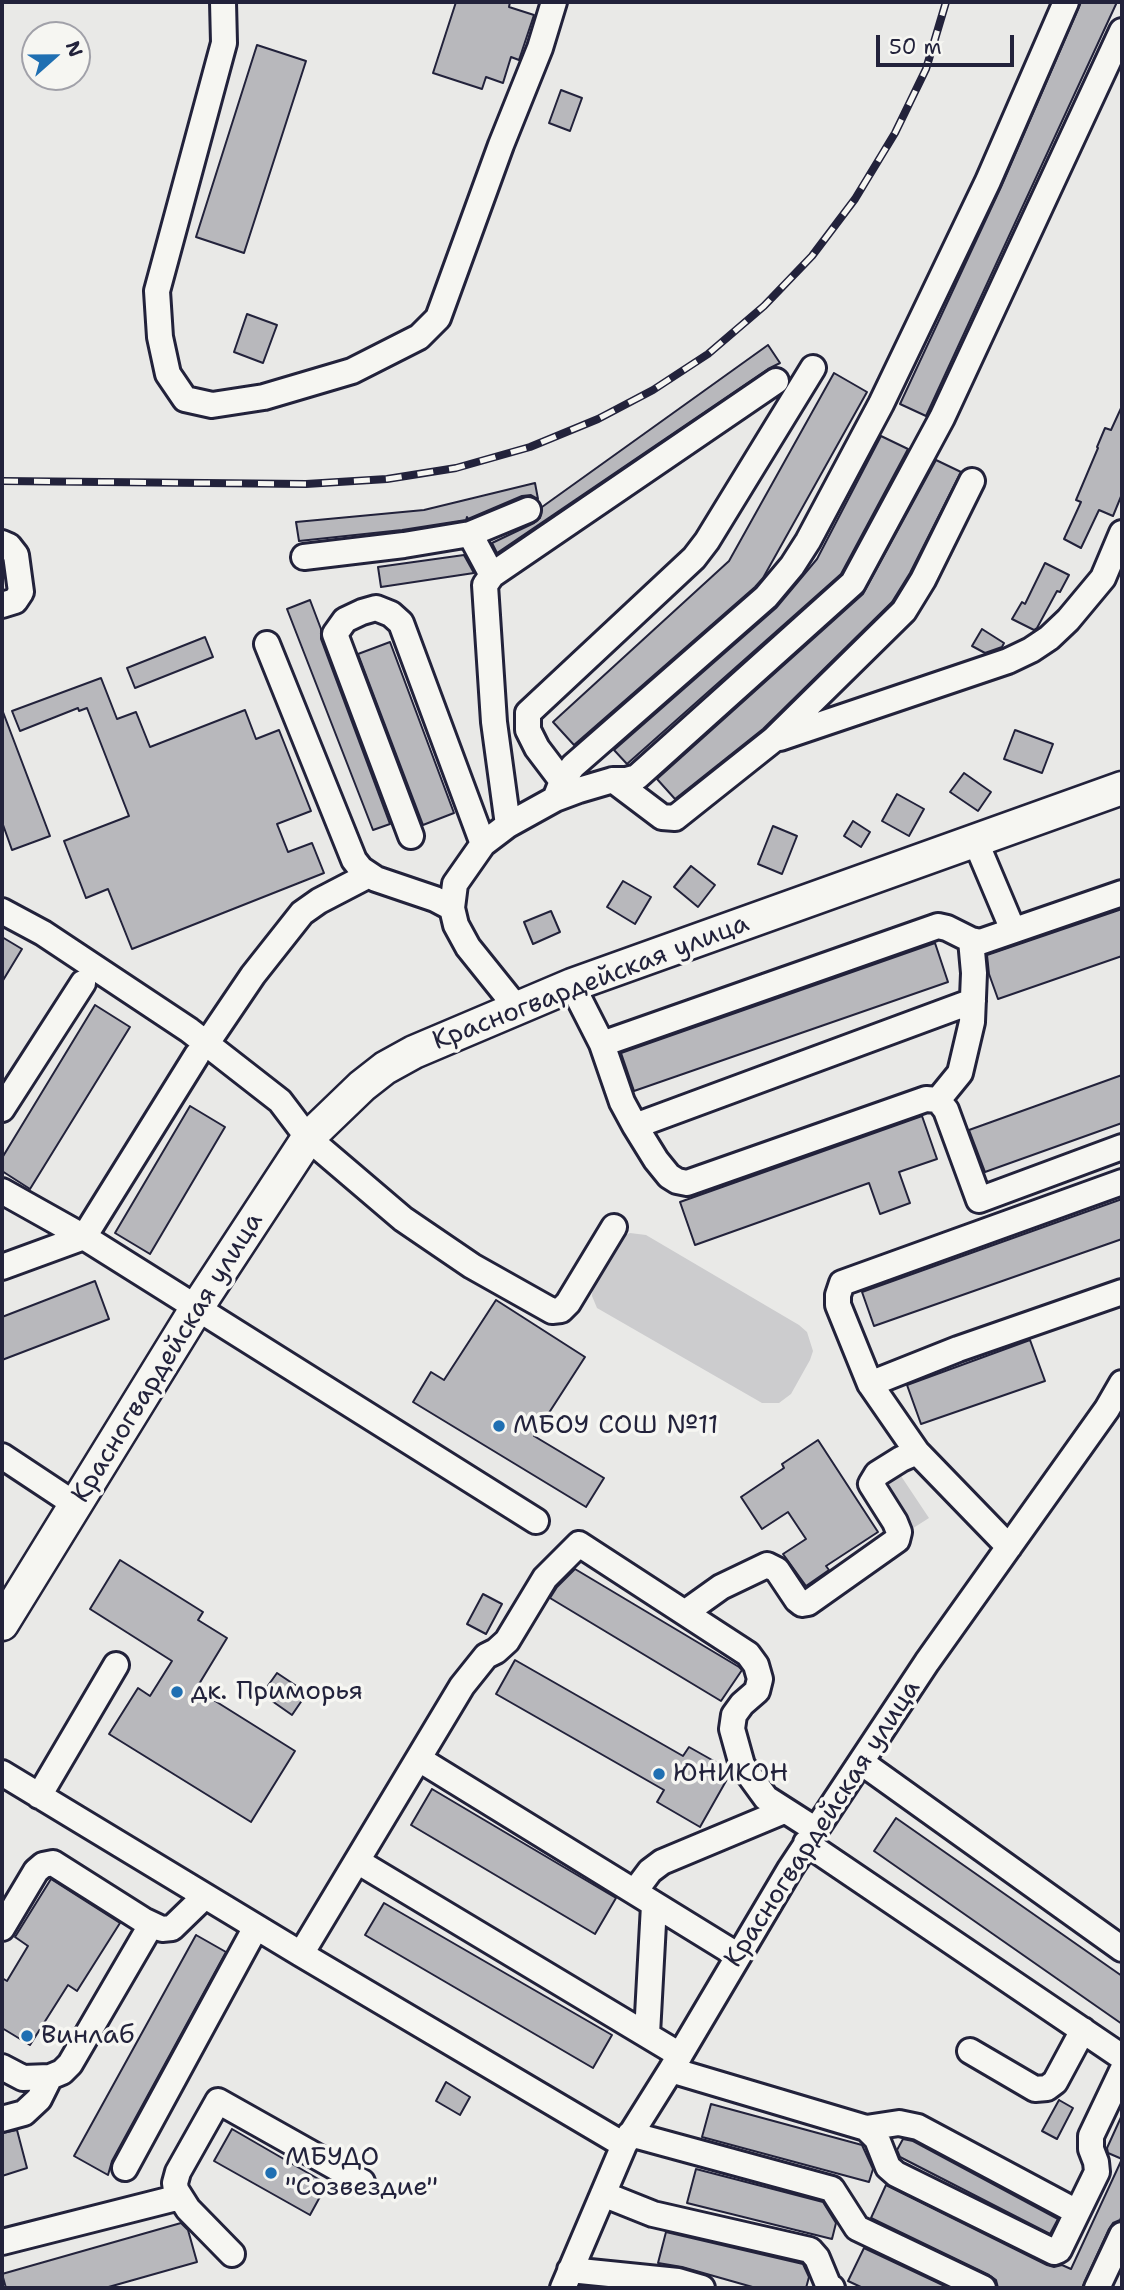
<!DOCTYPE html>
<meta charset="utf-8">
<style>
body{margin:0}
#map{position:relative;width:1124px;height:2290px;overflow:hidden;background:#e9e9e7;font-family:"Shantell Sans",sans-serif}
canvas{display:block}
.frame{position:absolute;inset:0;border:4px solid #22223b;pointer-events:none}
.north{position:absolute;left:21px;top:21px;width:70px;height:70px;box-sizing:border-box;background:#f6f6f2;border:2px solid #a1a1a9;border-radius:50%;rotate:69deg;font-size:19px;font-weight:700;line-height:28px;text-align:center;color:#22223b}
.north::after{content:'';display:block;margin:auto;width:24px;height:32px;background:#1f6fb2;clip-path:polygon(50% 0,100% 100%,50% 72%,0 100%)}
.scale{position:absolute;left:876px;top:35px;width:138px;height:32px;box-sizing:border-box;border:4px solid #22223b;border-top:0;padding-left:9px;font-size:21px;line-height:24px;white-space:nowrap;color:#22223b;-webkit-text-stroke:5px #f6f6f2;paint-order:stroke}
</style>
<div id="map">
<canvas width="1124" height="2290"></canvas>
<div class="frame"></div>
<div class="north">N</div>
<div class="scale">50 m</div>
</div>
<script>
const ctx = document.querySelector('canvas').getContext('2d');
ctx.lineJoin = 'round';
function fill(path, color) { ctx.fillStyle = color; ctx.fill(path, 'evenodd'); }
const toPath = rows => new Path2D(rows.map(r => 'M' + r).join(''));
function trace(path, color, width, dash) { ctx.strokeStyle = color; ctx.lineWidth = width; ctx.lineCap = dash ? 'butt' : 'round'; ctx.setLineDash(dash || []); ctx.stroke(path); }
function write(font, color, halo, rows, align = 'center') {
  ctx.font = font + ' "Shantell Sans",sans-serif'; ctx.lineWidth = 7; ctx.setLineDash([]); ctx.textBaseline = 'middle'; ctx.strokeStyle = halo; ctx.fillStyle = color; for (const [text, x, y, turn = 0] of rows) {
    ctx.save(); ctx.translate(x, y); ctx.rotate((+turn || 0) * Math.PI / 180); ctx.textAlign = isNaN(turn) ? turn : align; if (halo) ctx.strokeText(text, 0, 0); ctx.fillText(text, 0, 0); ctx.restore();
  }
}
fill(toPath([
 [630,1233,646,1235,799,1325,807,1332,813,1351,810,1360,791,1394,779,1403,762,1403,597,1308,592,1296,593,1283,623,1236],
 [899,1473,929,1518,907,1532,877,1487]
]), '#ccccce');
const building = toPath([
 [456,2,510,2,509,7,534,15,519,60,511,57,503,83,486,77,482,89,433,73,456,2],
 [1081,2,1117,2,926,416,900,404,1001,187,1081,2],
 [257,45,306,61,244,253,196,237,257,45],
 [561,90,582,98,570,131,549,123,561,90],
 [247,314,277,325,263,363,234,352,247,314],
 [768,345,780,363,768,369,497,553,492,543,534,523,540,518,542,507,768,345],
 [834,373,867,392,763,578,755,587,574,745,553,722,729,561,834,373],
 [1122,406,1122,494,1113,516,1099,510,1081,548,1064,539,1081,502,1076,500,1098,448,1097,447,1105,428,1111,430,1122,406],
 [881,436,908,449,841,574,627,764,614,750,776,608,817,559,881,436],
 [936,460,961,472,910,573,892,602,763,729,675,799,657,779,863,594,936,460],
 [535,483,538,499,531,495,522,496,468,519,467,517,466,520,402,530,299,541,296,522,424,510,535,483],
 [464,555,474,573,381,587,378,567,464,555],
 [1045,563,1069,575,1060,592,1057,591,1037,628,1034,630,1012,619,1022,602,1025,604,1045,563],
 [310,600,321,629,321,639,390,824,373,830,287,609,310,600],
 [982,629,1004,643,1002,647,985,653,972,646,982,629],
 [205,637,213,657,135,688,127,668,205,637],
 [390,642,454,813,423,825,358,654,390,642],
 [101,678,117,719,136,712,150,747,245,710,256,739,279,730,311,811,277,824,288,852,312,843,324,873,132,949,108,889,86,898,64,841,129,816,87,708,79,711,78,708,20,731,12,711,101,678],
 [2,712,3,712,50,836,12,850,2,822,2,712],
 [1015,730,1053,744,1042,773,1004,759,1015,730],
 [964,773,991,792,978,811,950,792,964,773],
 [897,794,924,809,909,836,882,821,897,794],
 [853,821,870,832,861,847,844,836,853,821],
 [773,826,797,836,782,874,758,864,773,826],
 [691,866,715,885,698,907,674,887,691,866],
 [623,881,651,897,635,924,607,907,623,881],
 [1122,909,1122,956,998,999,989,974,987,955,1122,909],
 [551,911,560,932,533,944,524,922,551,911],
 [2,937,22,949,2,982,2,937],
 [935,943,948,982,634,1091,621,1053,935,943],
 [95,1005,130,1027,30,1189,2,1171,2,1158,95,1005],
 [1122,1075,1122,1123,985,1172,969,1130,1122,1075],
 [190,1106,225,1127,150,1254,115,1233,190,1106],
 [922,1116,937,1159,899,1172,910,1203,880,1214,869,1183,695,1245,680,1202,922,1116],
 [1122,1199,1122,1239,874,1326,862,1292,1122,1199],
 [95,1281,109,1319,2,1360,2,1317,95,1281],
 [496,1300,585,1357,534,1436,604,1478,586,1507,413,1402,431,1372,444,1380,496,1300],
 [1030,1340,1045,1381,921,1424,907,1385,1030,1340],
 [818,1440,878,1532,826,1566,829,1570,806,1586,783,1554,806,1539,788,1512,762,1529,741,1497,784,1468,782,1464,818,1440],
 [120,1560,203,1612,198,1620,227,1638,196,1689,295,1751,251,1822,109,1734,138,1688,150,1696,172,1661,90,1609,120,1560],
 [575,1569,739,1667,742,1670,721,1701,550,1598,557,1587,575,1569],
 [483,1594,502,1604,486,1634,467,1624,483,1594],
 [515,1660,683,1756,689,1747,728,1769,730,1774,700,1827,657,1802,664,1790,496,1694,515,1660],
 [277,1673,307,1693,292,1715,262,1694,277,1673],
 [432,1789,616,1898,595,1934,411,1825,432,1789],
 [896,1818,1122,1976,1122,2024,874,1851,896,1818],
 [51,1879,120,1923,77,1991,68,1985,30,2045,2,2028,2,1978,7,1981,28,1946,15,1937,51,1879],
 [384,1903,612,2035,593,2068,365,1935,384,1903],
 [196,1935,226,1952,112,2161,108,2175,74,2156,196,1935],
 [446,2082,470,2097,460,2115,436,2101,446,2082],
 [1059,2100,1073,2108,1057,2139,1042,2131,1059,2100],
 [711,2104,862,2145,873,2169,869,2182,702,2137,711,2104],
 [1122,2115,1122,2215,1120,2220,1113,2223,1109,2229,1082,2288,998,2288,996,2280,989,2275,871,2218,886,2185,1047,2265,1054,2267,1062,2265,1071,2269,1122,2159,1108,2153,1107,2148,1122,2115],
 [232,2129,327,2184,310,2215,214,2161,232,2129],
 [17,2130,27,2168,2,2176,2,2133,17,2130],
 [903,2139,913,2141,1058,2219,1050,2234,900,2157,897,2150,903,2139],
 [696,2169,823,2202,836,2223,832,2239,687,2203,696,2169],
 [181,2223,188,2230,197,2262,105,2288,6,2288,2,2274,181,2223],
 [666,2232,803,2264,809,2277,806,2288,756,2288,682,2267,658,2263,666,2232],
 [864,2248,949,2288,863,2288,848,2281,864,2248]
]);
fill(building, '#b8b8bc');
trace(building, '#22223b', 2);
const minor = toPath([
 [223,2,224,43,157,291,160,337,168,374,185,399,212,405,264,397,352,371,419,337,438,318,501,145,540,48,554,2],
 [470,534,492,575],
 [2,543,9,546,16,555,21,592,15,601,2,605],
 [304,557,404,545,470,534,528,510],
 [267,644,354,860,361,869,376,879,435,899,452,908],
 [780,738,1008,661,1031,650,1049,638,1068,620,1103,578,1122,533],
 [613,780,662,817,675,818,773,740,904,611,923,580,972,481],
 [562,781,537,748,528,730,528,713,694,558,707,541,813,368],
 [555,799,562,781,573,766,766,597,792,566,808,541,881,404,988,181,1066,2],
 [508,825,494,722,485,585,492,575,776,381],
 [411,836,335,634,345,620,362,612,376,608,391,614,401,623,483,844],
 [975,840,1013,930],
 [2,911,43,933,189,1030,280,1101,308,1138,403,1219,472,1266,552,1311,561,1310,568,1303,614,1227],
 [572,985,602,1044,622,1102,635,1126,656,1160,669,1176,677,1181,687,1183,926,1099,938,1100,946,1110,979,1200,1122,1147],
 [517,1008,468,947,456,925,452,908,455,884,483,844,508,825,555,799,579,790,613,780,626,780,637,777,853,583,942,418,1122,31],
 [207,1043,253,975,302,913,319,901,369,875],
 [602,1044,938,926,947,928,971,940,980,942,1122,893],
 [938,1100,960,1073,972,1022,974,973,971,940],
 [2,1109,83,983],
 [635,1126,973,1001],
 [2,1191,84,1237,536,1521],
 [2,1267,84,1237,197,1055],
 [870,1384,958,1349,1122,1292],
 [2,1456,76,1505],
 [1009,1547,917,1452,870,1384,838,1305,838,1295,842,1283,1122,1182],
 [686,1612,721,1587,767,1565,777,1570,797,1600,802,1604,808,1603,897,1540,899,1532,895,1522,871,1484,877,1474,901,1459,917,1452],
 [419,1759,737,1955],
 [861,1762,1122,1949],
 [2,1773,301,1954,624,2145],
 [39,1796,116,1665],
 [806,1843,1122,2057],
 [357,1861,680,2055],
 [635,1891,650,1871,662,1862,784,1811],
 [2,1928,36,1871,43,1865,53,1863,143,1920,162,1929,172,1928,205,1896],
 [301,1954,462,1686,486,1656,496,1651,507,1641,545,1578,579,1544,748,1654,756,1665,760,1679,757,1691,742,1704,734,1715,732,1729,742,1765,766,1798,816,1830],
 [647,2034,654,1905],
 [970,2051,1035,2089,1047,2088,1055,2082,1083,2030],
 [2,2067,23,2078,50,2077,62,2072,70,2064,151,1925],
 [671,2070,866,2128,877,2139,888,2167,896,2174,1054,2252,1059,2250,1097,2172,1096,2162,1091,2149,1091,2136,1122,2071],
 [2,2119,24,2113,39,2099,50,2077],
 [866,2128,899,2123,918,2127,1077,2212],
 [630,2134,832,2189,857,2228,983,2288],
 [125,2168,256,1927],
 [603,2194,653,2214,810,2250,817,2258,829,2287,832,2288],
 [2,2242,180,2197],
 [232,2254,188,2209,176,2190,175,2183,178,2172,218,2101,362,2182],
 [570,2270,678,2281,702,2288],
 [563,2288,624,2145,671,2070,790,1869,927,1662,1107,1409,1122,1383],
 [1097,2288,1122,2235]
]);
const major = toPath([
 [2,1624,196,1309,308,1138,362,1086,385,1068,414,1052,572,985,1122,788]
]);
trace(minor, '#22223b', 30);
trace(major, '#22223b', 37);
trace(minor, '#f6f6f2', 24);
trace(major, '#f6f6f2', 32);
const rail = toPath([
 [2,481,306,484,387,479,456,468,530,447,598,419,653,390,708,354,764,306,812,256,855,199,895,133,926,69,946,2]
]);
trace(rail, '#22223b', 8);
trace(rail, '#f6f6f2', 5, [16]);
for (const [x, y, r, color] of [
 [499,1426,7,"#1f6fb2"],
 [177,1692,7,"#1f6fb2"],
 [659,1774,7,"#1f6fb2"],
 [27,2036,7,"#1f6fb2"],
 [271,2173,7,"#1f6fb2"]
]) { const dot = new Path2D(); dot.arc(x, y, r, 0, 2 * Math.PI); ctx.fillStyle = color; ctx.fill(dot); trace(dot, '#f6f6f2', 2.5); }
write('26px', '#22223b', '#f6f6f2', [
 ["Красногвардейская улица",591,983,-21],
 ["Красногвардейская улица",168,1358,-58],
 ["Красногвардейская улица",823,1824,-57]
]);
write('26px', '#22223b', '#f6f6f2', [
 ["МБОУ СОШ №11",513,1426],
 ["дк. Приморья",191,1692],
 ["ЮНИКОН",673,1774],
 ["Винлаб",41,2036],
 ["МБУДО",285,2158],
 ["\"Созвездие\"",285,2188]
], 'left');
</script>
